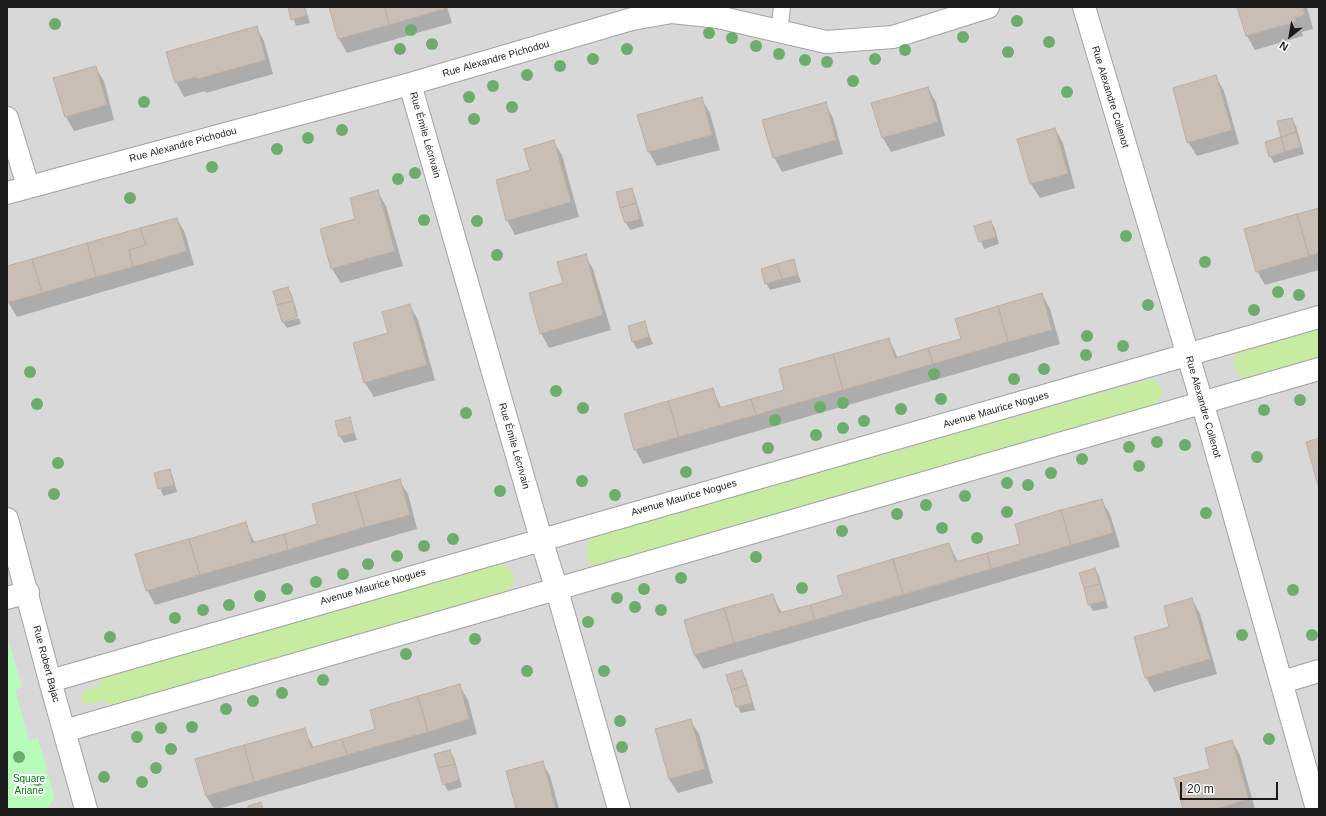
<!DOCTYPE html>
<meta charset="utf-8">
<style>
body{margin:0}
#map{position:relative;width:1326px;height:816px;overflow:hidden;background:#ede8df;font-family:Helvetica,sans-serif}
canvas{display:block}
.frame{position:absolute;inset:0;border:8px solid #1b1b1b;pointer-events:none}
.north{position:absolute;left:1270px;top:16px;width:40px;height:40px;-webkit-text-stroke:3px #fff;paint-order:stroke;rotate:211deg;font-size:11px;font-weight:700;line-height:16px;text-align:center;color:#1b1b1b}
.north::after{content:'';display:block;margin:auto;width:14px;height:18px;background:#1b1b1b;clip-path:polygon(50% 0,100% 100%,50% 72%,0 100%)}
.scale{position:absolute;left:1180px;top:782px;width:98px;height:18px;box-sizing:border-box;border:2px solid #1b1b1b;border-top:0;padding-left:5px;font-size:12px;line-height:14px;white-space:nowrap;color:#1b1b1b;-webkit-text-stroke:3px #fff;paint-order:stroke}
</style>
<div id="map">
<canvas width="1326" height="816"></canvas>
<div class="frame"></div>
<div class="north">N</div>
<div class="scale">20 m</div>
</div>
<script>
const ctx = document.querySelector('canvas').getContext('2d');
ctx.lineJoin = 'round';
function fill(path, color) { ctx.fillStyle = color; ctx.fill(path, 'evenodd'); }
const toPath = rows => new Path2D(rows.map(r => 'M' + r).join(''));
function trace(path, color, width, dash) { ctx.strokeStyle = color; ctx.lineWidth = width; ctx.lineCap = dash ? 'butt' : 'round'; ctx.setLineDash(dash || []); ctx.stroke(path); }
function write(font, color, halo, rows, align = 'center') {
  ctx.font = font + ' Helvetica,sans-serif'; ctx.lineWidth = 4; ctx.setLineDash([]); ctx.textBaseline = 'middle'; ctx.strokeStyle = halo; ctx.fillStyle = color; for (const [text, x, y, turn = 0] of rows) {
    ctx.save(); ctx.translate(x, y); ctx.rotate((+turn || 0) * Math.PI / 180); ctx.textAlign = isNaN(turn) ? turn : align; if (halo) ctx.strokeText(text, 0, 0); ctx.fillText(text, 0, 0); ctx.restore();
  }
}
fill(toPath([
 [7,7,1319,7,1319,809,7,809]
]), '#d9d8d8');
fill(toPath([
 [1319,329,1319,359,1246,378,1238,374,1234,368,1235,358,1242,351],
 [1153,378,1158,382,1163,393,1156,405,609,562,594,564,590,562,587,557,587,545,591,539,596,536],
 [495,565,507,566,514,575,513,586,507,592,108,706,106,700,91,704,84,703,81,699,83,691,101,684,100,678]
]), '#c7eca1');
fill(toPath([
 [7,635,22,687,15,690,29,740,38,738,54,795,53,800,47,809,7,809]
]), '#b7fcbb');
fill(toPath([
 [289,7,305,7,310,23,296,26],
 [330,7,447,7,452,23,347,53,339,39],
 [1239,7,1307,7,1313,29,1302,32,1303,36,1255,50,1247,36],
 [256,27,264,41,273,74,206,93,205,91,184,97,176,82],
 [95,67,104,81,114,120,74,131,66,117,55,79],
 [1216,77,1224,91,1239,144,1197,156,1188,142],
 [928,88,936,102,945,136,891,152,883,138,873,104],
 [701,98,710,113,720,150,657,166,649,152,639,116],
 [825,103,833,118,843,154,782,172,774,157],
 [1292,119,1296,126,1304,154,1274,163,1270,156],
 [1055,129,1063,143,1075,188,1040,198,1031,184,1018,139],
 [553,141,562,155,579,217,515,235,507,220],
 [631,189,635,196,644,226,630,230,626,223,617,193],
 [378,192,386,206,403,266,341,283,332,269,321,230,357,219],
 [1319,209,1319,270,1265,285,1257,271],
 [177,219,185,233,194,265,17,317,8,302,7,267],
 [991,222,995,229,999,244,984,249,976,227],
 [585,255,593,269,611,330,549,348,541,333,564,284],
 [793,260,801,282,770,290,766,283],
 [288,288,292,295,298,316,283,320,283,322,275,292],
 [1042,294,1050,309,1060,344,643,464,635,449,712,389,722,409,785,391,889,339,898,358,962,340],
 [410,306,418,320,435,380,374,397,365,383,354,344,389,334],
 [299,318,301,324,287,328,283,322],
 [644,322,653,344,637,349,633,342],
 [349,418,357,440,344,443,340,436],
 [169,470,173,477,177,492,163,496,155,474],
 [399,480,408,494,417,529,155,605,147,590,245,524,255,543,318,525],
 [1101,500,1110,514,1120,547,703,669,694,654,772,595,782,613,844,596,949,544,958,562,1021,544],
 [964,575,964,577,850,610,850,608],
 [1095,569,1099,576,1108,608,1093,611,1089,604],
 [1192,599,1200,614,1217,674,1154,692,1146,678,1171,627],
 [742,672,746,679,755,710,741,713,737,706],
 [459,685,468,700,477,734,218,809,214,809,206,796,304,730,314,748,376,730],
 [690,720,699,734,713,783,678,793,669,779],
 [1232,741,1240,755,1255,809,1184,809],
 [450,751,454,758,462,787,448,791,444,784],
 [542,762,550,776,559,809,517,809]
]), '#0003');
const building = toPath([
 [288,7,304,7,307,15,291,20,288,7],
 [329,7,385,7,389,25,338,39,329,7],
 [385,7,444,7,445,9,389,25,385,7],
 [1237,7,1303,7,1305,15,1295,18,1296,22,1246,36,1237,7],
 [257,26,266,60,197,79,196,77,175,83,166,52,257,26],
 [96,66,107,105,65,117,53,78,96,66],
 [1216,75,1232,130,1187,143,1173,88,1216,75],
 [928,87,938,122,882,138,871,103,928,87],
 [702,97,712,135,648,152,637,115,702,97],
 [826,102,836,140,773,158,762,120,826,102],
 [1292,118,1296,132,1281,137,1277,121,1292,118],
 [1055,128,1068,174,1030,184,1017,139,1055,128],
 [1296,132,1301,147,1285,152,1281,137,1296,132],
 [1281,137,1285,152,1269,157,1265,142,1281,137],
 [554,140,571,202,506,221,496,180,530,170,524,149,554,140],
 [632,188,636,203,620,208,616,192,632,188],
 [378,190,395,251,331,269,320,229,355,219,350,198,378,190],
 [636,203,640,219,625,223,620,208,636,203],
 [1319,208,1319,253,1309,256,1297,214,1319,208],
 [1297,214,1309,256,1256,272,1244,229,1297,214],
 [177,218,187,251,133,267,129,250,146,245,140,228,177,218],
 [991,221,996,237,979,242,974,226,991,221],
 [140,228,146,245,129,250,133,267,96,277,87,243,140,228],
 [87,243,96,277,42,293,32,259,87,243],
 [586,254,603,315,540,334,529,293,563,283,557,262,586,254],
 [32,259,42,293,7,303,7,266,32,259],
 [794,259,798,275,782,279,777,264,794,259],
 [777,264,782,279,765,284,761,269,777,264],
 [288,287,293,301,277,305,273,291,288,287],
 [1042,293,1052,330,1008,342,998,306,1042,293],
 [293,301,297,317,282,322,277,305,293,301],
 [410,304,427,365,364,383,353,343,388,333,382,312,410,304],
 [998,306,1008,342,933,364,928,348,961,339,955,319,998,306],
 [645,321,649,337,632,342,628,326,645,321],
 [889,338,895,358,928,348,933,364,843,390,833,354,889,338],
 [833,354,843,390,756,415,751,399,784,390,779,369,833,354],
 [713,388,719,408,751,399,756,415,679,437,668,401,713,388],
 [668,401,679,437,634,450,624,414,668,401],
 [350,417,354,433,339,437,335,421,350,417],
 [1319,438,1319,484,1318,485,1306,442,1319,438],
 [170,469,174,485,158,489,154,473,170,469],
 [400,479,410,515,365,527,355,492,400,479],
 [355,492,365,527,288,550,284,534,317,524,312,504,355,492],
 [1102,499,1113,533,1071,545,1061,510,1102,499],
 [1061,510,1071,545,991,569,987,553,1020,544,1015,524,1061,510],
 [246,522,252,543,284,534,288,550,200,575,189,539,246,522],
 [189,539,200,575,146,591,135,554,189,539],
 [949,543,955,562,987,553,991,569,903,594,893,559,949,543],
 [893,559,903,594,815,620,810,605,843,595,837,576,893,559],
 [1095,568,1100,584,1084,588,1079,573,1095,568],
 [1100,584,1105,601,1088,605,1084,588,1100,584],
 [773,594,779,613,810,605,815,620,734,643,724,608,773,594],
 [1192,598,1210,659,1145,678,1134,637,1169,627,1164,606,1192,598],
 [724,608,734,643,694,655,684,620,724,608],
 [742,670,747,685,731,690,726,675,742,670],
 [460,684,469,719,428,732,418,696,460,684],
 [747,685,752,703,736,707,731,690,747,685],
 [418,696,428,732,347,755,342,739,375,729,370,710,418,696],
 [691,719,705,769,669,779,655,729,691,719],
 [305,728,311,748,342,739,347,755,254,782,244,745,305,728],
 [1232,740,1249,799,1216,809,1183,809,1174,778,1210,769,1205,748,1232,740],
 [244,745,254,782,206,796,195,759,244,745],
 [450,750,455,764,438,768,434,754,450,750],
 [543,761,556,809,516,809,506,771,543,761],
 [455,764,459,780,443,785,438,768,455,764],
 [261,802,263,809,248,809,248,806,261,802]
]);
fill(building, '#c9beb5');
trace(building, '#bfaea1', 1);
const lane = toPath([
 [779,32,782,7]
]);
const street = toPath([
 [1084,7,1210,429,1317,809],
 [410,84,541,539,557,590,619,809],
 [7,118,28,186],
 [7,193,410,84,632,19,672,12,718,17,826,42,893,37,988,7],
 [7,519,50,681,86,809],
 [7,598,28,592],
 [50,681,1319,317],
 [1282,682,1319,671],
 [64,731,1319,369]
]);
trace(lane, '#a2a2a2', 18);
trace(street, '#a2a2a2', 24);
trace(lane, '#fff', 16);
trace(street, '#fff', 22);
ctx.fillStyle = '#6dad6b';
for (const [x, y] of [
 [1017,21],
 [55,24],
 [411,30],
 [709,33],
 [963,37],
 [732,38],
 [1049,42],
 [432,44],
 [756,46],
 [400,49],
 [627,49],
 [905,50],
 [1008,52],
 [779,54],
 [593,59],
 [875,59],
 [805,60],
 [827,62],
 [560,66],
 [527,75],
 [853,81],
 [493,86],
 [1067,92],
 [469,97],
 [144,102],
 [512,107],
 [474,119],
 [342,130],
 [308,138],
 [277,149],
 [212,167],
 [415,173],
 [398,179],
 [130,198],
 [424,220],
 [477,221],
 [1126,236],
 [497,255],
 [1205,262],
 [1278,292],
 [1299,295],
 [1148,305],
 [1254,310],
 [1087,336],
 [1123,346],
 [1086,355],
 [1044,369],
 [30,372],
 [934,374],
 [1014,379],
 [556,391],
 [941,399],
 [1300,400],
 [843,403],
 [37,404],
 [820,407],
 [583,408],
 [901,409],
 [1264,410],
 [466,413],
 [775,420],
 [864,421],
 [843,428],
 [816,435],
 [1157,442],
 [1185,445],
 [1129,447],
 [768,448],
 [1257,457],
 [1082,459],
 [58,463],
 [1139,466],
 [686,472],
 [1051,473],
 [582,481],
 [1007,483],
 [1028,485],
 [500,491],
 [54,494],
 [615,495],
 [965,496],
 [926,505],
 [1007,512],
 [1206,513],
 [897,514],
 [942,528],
 [842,531],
 [977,538],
 [453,539],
 [424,546],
 [397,556],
 [756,557],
 [368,564],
 [343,574],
 [681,578],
 [316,582],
 [802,588],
 [287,589],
 [644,589],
 [1293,590],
 [260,596],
 [617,598],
 [229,605],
 [635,607],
 [203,610],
 [661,610],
 [175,618],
 [588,622],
 [1242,635],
 [1312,635],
 [110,637],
 [475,639],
 [406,654],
 [527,671],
 [604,671],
 [323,680],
 [282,693],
 [253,701],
 [226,709],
 [620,721],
 [192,727],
 [161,728],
 [137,737],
 [1269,739],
 [622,747],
 [171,749],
 [19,757],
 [156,768],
 [104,777],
 [38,780],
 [142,782]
]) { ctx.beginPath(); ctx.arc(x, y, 6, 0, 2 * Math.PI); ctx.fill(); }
write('10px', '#1b1b1b', '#fff', [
 ["Rue Alexandre Pichodou",496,59,-16],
 ["Rue Alexandre Collenot",1110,97,73],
 ["Rue Émile Lécrivain",425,135,74],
 ["Rue Alexandre Pichodou",183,145,-15],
 ["Rue Alexandre Collenot",1203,407,74],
 ["Avenue Maurice Nogues",996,410,-16],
 ["Rue Émile Lécrivain",514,446,74],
 ["Avenue Maurice Nogues",684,498,-16],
 ["Avenue Maurice Nogues",373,587,-16],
 ["Rue Robert Bajac",46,664,75]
]);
write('10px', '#057c0c', '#fff', [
 ["Square",29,779],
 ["Ariane",29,791]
]);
</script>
